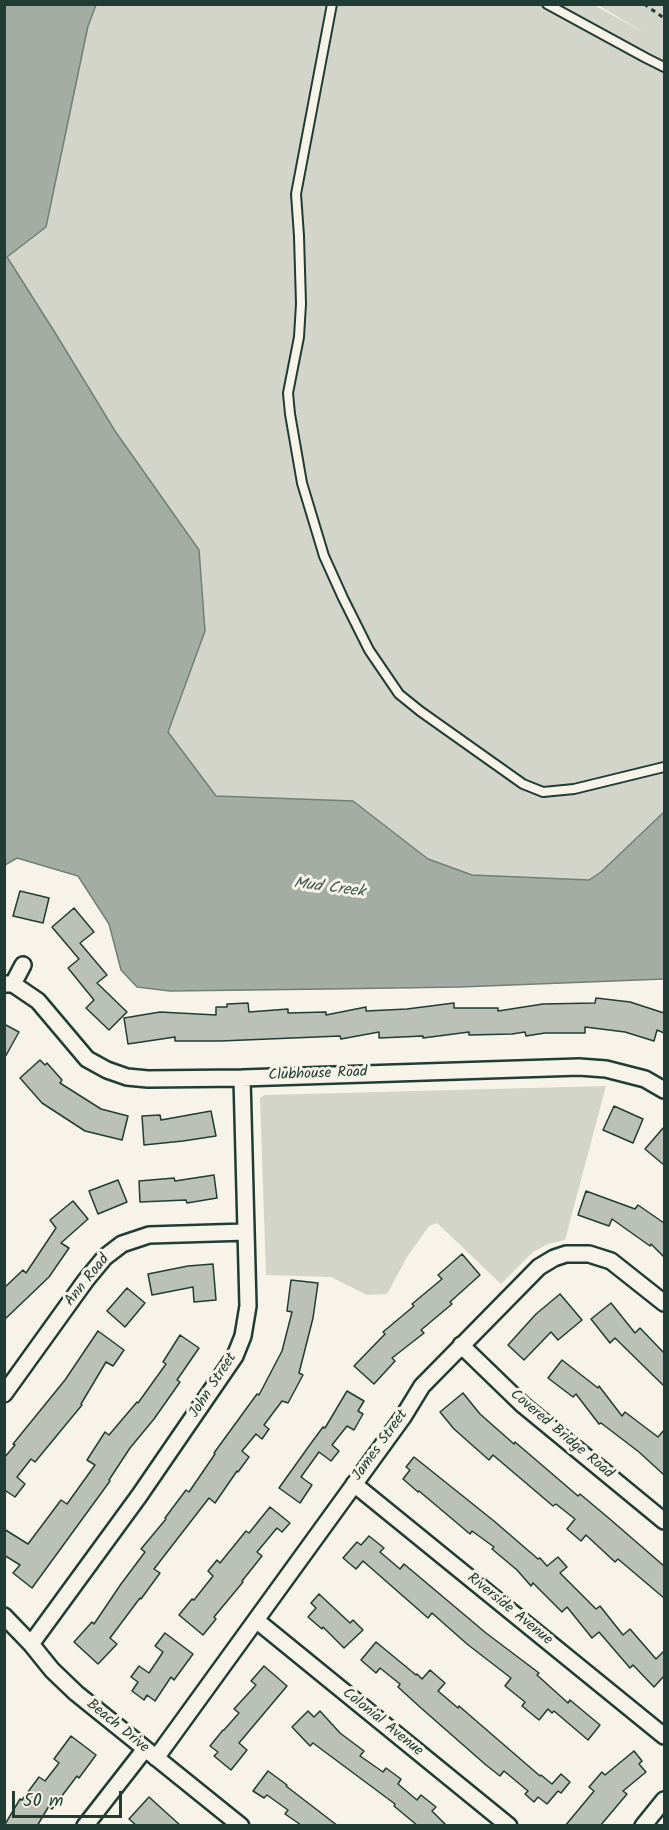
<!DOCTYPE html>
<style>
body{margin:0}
#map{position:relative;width:669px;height:1830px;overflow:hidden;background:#f7f3e8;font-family:Kalam,sans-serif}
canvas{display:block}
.frame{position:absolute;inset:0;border:6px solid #1f3d34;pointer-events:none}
.scale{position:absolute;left:12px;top:1791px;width:110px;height:27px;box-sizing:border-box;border:3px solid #1f3d34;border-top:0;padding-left:8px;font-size:18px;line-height:21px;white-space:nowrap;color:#1f3d34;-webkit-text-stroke:4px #f7f3e8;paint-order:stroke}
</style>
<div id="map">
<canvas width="669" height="1830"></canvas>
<div class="frame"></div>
<div class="scale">50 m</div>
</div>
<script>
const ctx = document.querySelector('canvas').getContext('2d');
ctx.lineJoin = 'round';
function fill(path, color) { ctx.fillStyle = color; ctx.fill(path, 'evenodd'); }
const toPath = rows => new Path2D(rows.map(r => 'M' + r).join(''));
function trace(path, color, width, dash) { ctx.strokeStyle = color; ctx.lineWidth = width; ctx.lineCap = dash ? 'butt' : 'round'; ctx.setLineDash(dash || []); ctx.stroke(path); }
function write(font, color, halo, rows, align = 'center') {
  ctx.font = font + ' Kalam,sans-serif'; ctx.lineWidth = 6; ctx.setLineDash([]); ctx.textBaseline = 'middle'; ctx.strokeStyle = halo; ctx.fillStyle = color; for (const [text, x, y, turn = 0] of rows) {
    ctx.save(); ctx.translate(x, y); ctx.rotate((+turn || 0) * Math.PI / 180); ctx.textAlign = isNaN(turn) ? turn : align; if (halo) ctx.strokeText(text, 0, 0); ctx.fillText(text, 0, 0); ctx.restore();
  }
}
fill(toPath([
 [96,5,594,5,645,33,598,5,664,5,664,812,601,872,589,880,472,875,428,859,353,801,216,796,168,732,205,631,115,431,54,331,7,257,46,227,88,26],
 [606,1086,565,1240,548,1244,533,1252,501,1284,437,1223,429,1226,407,1257,387,1294,367,1295,331,1277,266,1275,260,1098,264,1095]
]), '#d3d5ca');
const water = toPath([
 [5,4,96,5,88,26,46,227,7,257,54,331,115,431,199,550,205,631,168,732,216,796,353,801,428,859,472,875,589,880,601,872,664,812,664,979,460,987,329,989,170,991,137,987,121,970,109,924,78,876,17,858,5,865,5,4]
]);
fill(water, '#a4ada3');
trace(water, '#6f8077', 1.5);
const building = toPath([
 [20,891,49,898,43,923,13,916,20,891],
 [74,908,94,932,80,943,107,975,97,983,127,1012,109,1030,86,1008,94,1000,68,968,79,959,52,927,74,908],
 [596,998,630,1002,664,1013,664,1033,657,1030,654,1041,625,1032,585,1027,585,1033,545,1033,526,1036,525,1032,512,1034,469,1035,469,1032,423,1038,423,1036,379,1038,379,1032,341,1039,340,1036,221,1041,175,1041,175,1037,128,1044,124,1018,160,1012,216,1015,216,1007,227,1007,227,1004,248,1003,249,1012,288,1009,288,1013,326,1012,326,1015,366,1007,366,1011,407,1009,454,1003,454,1008,498,1008,498,1011,543,1004,595,1003,596,998],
 [4,1024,19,1032,4,1059,4,1024],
 [40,1060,45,1065,47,1063,62,1080,60,1083,101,1109,128,1116,122,1140,85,1131,42,1103,20,1078,40,1060],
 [614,1106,643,1119,633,1143,603,1130,614,1106],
 [211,1111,216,1136,183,1141,144,1145,142,1116,160,1115,161,1120,211,1111],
 [664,1127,664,1165,645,1149,664,1127],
 [214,1175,217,1198,187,1203,186,1200,140,1202,139,1181,174,1178,175,1181,214,1175],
 [118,1180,127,1202,98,1214,89,1191,118,1180],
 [586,1191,635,1209,638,1205,664,1223,664,1257,651,1244,650,1246,612,1219,609,1226,578,1215,586,1191],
 [73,1201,88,1219,61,1243,69,1248,49,1277,4,1320,4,1288,23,1270,26,1273,56,1228,50,1220,73,1201],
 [462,1254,480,1275,450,1302,452,1304,421,1330,424,1333,392,1358,395,1361,374,1384,354,1366,385,1334,383,1332,414,1306,412,1304,442,1279,438,1275,462,1254],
 [213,1264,216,1300,194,1302,193,1287,152,1295,148,1274,188,1266,213,1264],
 [291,1280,318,1283,313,1318,299,1373,303,1375,288,1403,282,1401,264,1425,269,1429,262,1439,256,1434,242,1451,249,1457,238,1472,237,1471,215,1503,209,1498,154,1569,160,1573,141,1599,140,1598,110,1638,117,1644,98,1664,74,1642,92,1622,94,1624,121,1584,145,1552,141,1549,166,1519,165,1518,186,1490,189,1492,215,1454,214,1453,257,1394,259,1395,282,1351,292,1312,287,1311,291,1280],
 [127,1288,145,1303,125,1327,107,1311,127,1288],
 [560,1294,582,1320,558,1340,551,1332,524,1360,508,1345,536,1314,560,1294],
 [611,1303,635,1333,640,1328,664,1353,664,1386,615,1338,610,1343,591,1319,611,1303],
 [98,1331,124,1350,113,1366,106,1362,81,1404,82,1405,35,1462,31,1459,17,1477,25,1484,15,1497,6,1491,4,1493,4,1458,15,1445,13,1444,65,1380,98,1331],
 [180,1335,199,1348,177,1380,180,1382,154,1419,130,1448,109,1480,110,1481,32,1588,13,1573,20,1565,4,1555,4,1529,28,1544,61,1500,67,1504,95,1465,87,1460,105,1432,109,1435,137,1402,138,1403,166,1364,163,1362,180,1335],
 [562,1360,598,1388,599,1386,622,1416,625,1412,658,1437,664,1430,664,1475,639,1452,601,1423,599,1424,576,1394,573,1397,548,1378,562,1360],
 [347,1391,364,1401,358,1411,363,1414,354,1430,347,1426,332,1445,339,1451,331,1461,319,1452,301,1477,312,1485,300,1503,279,1488,309,1446,323,1427,325,1428,347,1391],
 [463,1393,480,1414,514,1444,515,1442,578,1496,580,1494,611,1520,664,1566,664,1598,618,1559,615,1562,586,1535,581,1541,567,1529,575,1519,556,1504,553,1506,493,1455,489,1460,454,1429,440,1412,463,1393],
 [414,1457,494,1521,538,1559,540,1558,547,1566,558,1557,567,1567,560,1573,596,1609,600,1606,623,1635,630,1629,656,1659,664,1651,664,1676,654,1687,633,1665,630,1668,599,1632,592,1638,567,1607,562,1612,533,1583,531,1586,517,1570,492,1549,494,1547,472,1531,470,1534,419,1491,418,1492,403,1479,410,1470,406,1467,414,1457],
 [270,1507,290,1523,282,1532,277,1528,257,1552,262,1556,242,1581,243,1582,214,1617,216,1619,203,1635,179,1615,192,1599,194,1600,213,1576,208,1571,217,1560,220,1563,246,1531,249,1533,270,1507],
 [369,1536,384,1548,380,1552,400,1569,404,1564,486,1633,539,1673,537,1675,568,1703,570,1700,600,1725,588,1740,554,1711,552,1713,548,1709,539,1720,522,1706,525,1702,505,1686,511,1678,467,1644,432,1613,428,1618,363,1561,356,1569,343,1558,357,1542,361,1545,369,1536],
 [319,1594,350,1623,353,1620,363,1630,344,1648,323,1627,322,1629,308,1617,316,1608,311,1603,319,1594],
 [165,1633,193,1654,174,1680,171,1677,155,1701,147,1695,144,1700,132,1691,138,1682,131,1677,139,1666,149,1673,163,1652,155,1646,165,1633],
 [376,1642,416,1675,417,1674,422,1679,430,1670,445,1683,438,1691,458,1708,459,1706,540,1776,541,1775,552,1784,561,1774,570,1782,561,1793,558,1791,547,1804,538,1797,534,1802,525,1794,528,1791,504,1771,500,1776,486,1765,421,1708,398,1687,400,1684,380,1668,376,1673,361,1660,376,1642],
 [264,1666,287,1686,239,1743,247,1750,231,1770,214,1756,218,1752,210,1746,223,1730,224,1730,239,1713,234,1709,256,1685,251,1681,264,1666],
 [308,1711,314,1717,320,1711,340,1733,364,1751,360,1756,383,1772,386,1768,401,1779,398,1784,417,1800,421,1795,436,1807,432,1811,447,1826,418,1826,394,1806,395,1804,313,1743,310,1746,292,1727,308,1711],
 [71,1736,96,1755,79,1778,77,1776,52,1809,49,1806,37,1826,4,1826,20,1799,22,1800,39,1777,45,1781,59,1763,54,1759,71,1736],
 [634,1751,642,1761,639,1764,646,1772,623,1791,627,1794,600,1826,565,1826,594,1791,589,1787,602,1772,605,1775,634,1751],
 [268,1771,287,1785,286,1786,338,1826,301,1825,285,1814,288,1810,267,1795,264,1798,253,1791,268,1771],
 [149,1797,181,1826,137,1826,129,1819,149,1797]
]);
fill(building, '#bbc1b6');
trace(building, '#1f3d34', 1.5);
const lane = toPath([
 [332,4,296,194,299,236,301,304,299,337,288,393,290,414,302,483,324,556,343,598,369,650,399,694,420,711,523,784,543,792,574,789,664,767],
 [547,4,646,58,664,67]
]);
const street = toPath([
 [4,984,13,984,38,1001,87,1059,107,1070,127,1077,148,1079,242,1078,579,1067,606,1069,645,1079,664,1090],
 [13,984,23,965],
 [461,1345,523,1405,664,1521],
 [4,1394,86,1280,105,1257,122,1244,149,1235,246,1232],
 [354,1484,664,1736],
 [4,1616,31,1644,52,1670,76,1693,241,1826],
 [256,1620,509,1826],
 [31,1644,139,1496,235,1356,243,1336,248,1306,242,1078],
 [156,1758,403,1417,422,1386,539,1267,554,1258,566,1254,589,1254,611,1261,664,1303],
 [85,1826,145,1749],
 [643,1826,664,1800]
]);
trace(lane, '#1f3d34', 12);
trace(street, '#1f3d34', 20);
trace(toPath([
 [644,4,664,18]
]), '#1f3d34', 3, [4.5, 4.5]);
trace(lane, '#f7f3e8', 8);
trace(street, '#f7f3e8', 15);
write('15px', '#1f3d34', '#f7f3e8', [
 ["Clubhouse Road",318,1075,-2],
 ["Ann Road",88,1281,-51],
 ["John Street",214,1386,-57],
 ["Covered Bridge Road",561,1435,40],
 ["James Street",381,1446,-54],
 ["Riverside Avenue",509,1610,39],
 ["Colonial Avenue",382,1723,39],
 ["Beach Drive",117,1727,39]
]);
write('italic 16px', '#405950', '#f7f3e8', [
 ["Mud Creek",329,889,7]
]);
</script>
